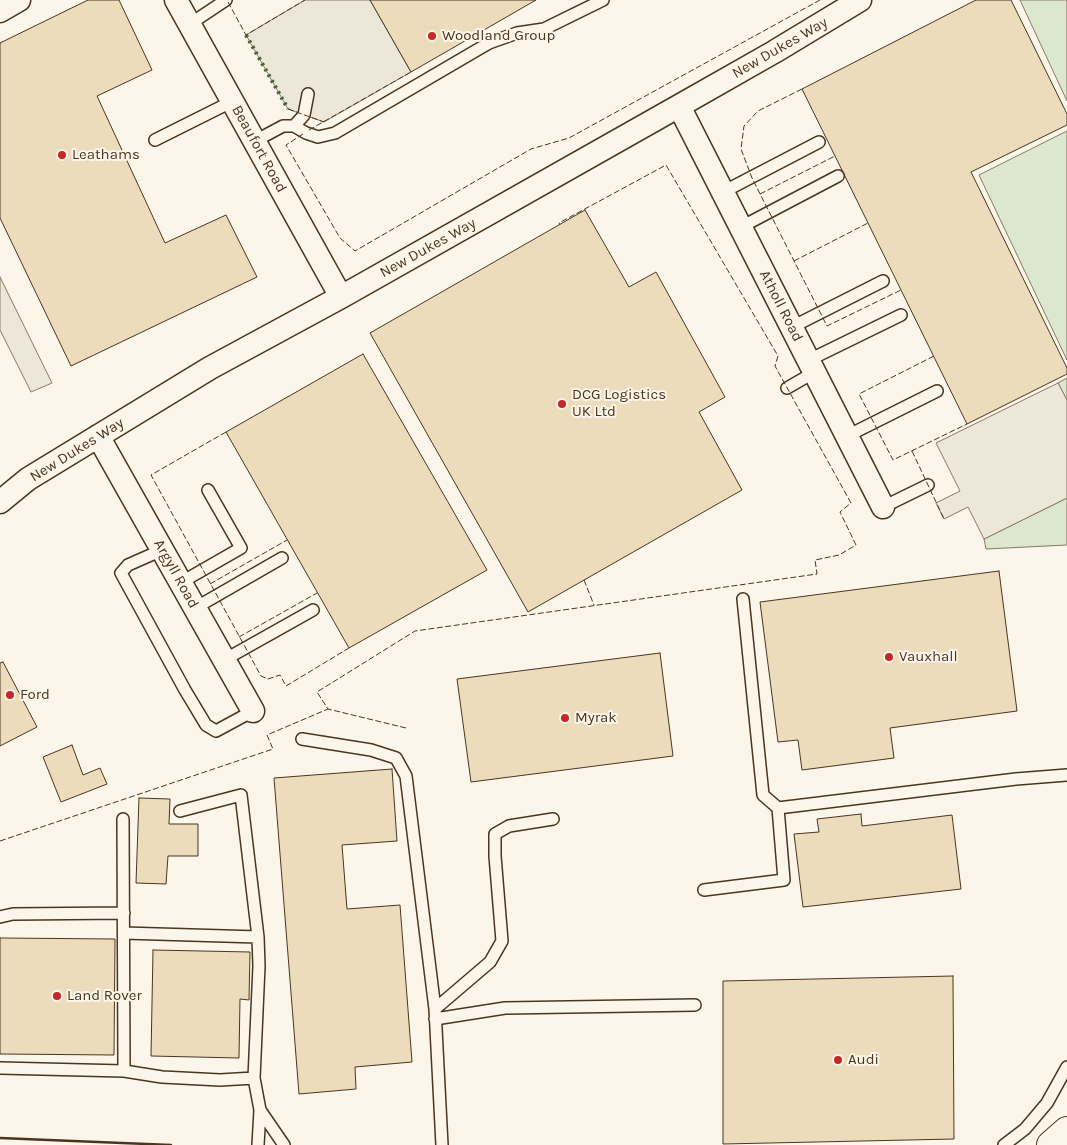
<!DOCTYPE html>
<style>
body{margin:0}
canvas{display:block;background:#fbf6e9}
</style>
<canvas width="1067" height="1145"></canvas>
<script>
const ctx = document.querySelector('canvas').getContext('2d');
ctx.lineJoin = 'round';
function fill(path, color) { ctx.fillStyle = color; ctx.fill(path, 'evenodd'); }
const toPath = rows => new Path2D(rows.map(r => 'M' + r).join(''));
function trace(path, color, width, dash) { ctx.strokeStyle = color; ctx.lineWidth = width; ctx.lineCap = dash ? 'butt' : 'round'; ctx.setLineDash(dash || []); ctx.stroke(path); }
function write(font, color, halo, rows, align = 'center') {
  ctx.font = font + ' Karla,sans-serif'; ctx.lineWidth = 4; ctx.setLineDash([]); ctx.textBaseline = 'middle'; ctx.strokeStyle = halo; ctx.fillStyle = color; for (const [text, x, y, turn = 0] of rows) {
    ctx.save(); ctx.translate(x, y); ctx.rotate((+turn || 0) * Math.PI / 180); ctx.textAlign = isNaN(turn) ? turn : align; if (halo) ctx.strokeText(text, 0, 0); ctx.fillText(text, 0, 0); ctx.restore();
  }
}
const green = toPath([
 [1020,0,1067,0,1067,101,1020,0],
 [1067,131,1067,360,979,175,1067,131],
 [1067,378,1067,400,1058,383,1067,378],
 [1067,498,1067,545,986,549,984,539,1067,498]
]);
fill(green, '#dce7d0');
trace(green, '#887966', 1);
const parking = toPath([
 [305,0,370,0,411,72,324,122,288,109,246,35,305,0],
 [0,277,52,383,31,392,0,330,0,277],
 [1058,383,1067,400,1067,498,984,539,968,507,944,519,936,503,960,491,936,443,1058,383]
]);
fill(parking, '#ede7d9');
trace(parking, '#887966', 1);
const building = toPath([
 [88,0,119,0,152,70,97,96,165,243,226,215,257,277,71,366,0,218,0,43,88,0],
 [370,0,536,0,411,72,370,0],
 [976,0,1011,0,1067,114,1067,125,971,172,1067,368,1067,374,967,424,802,89,976,0],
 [585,210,629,287,656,272,725,397,699,412,742,490,528,612,370,333,585,210],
 [363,354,487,570,349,648,226,432,363,354],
 [999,571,1017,711,890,728,894,758,802,770,798,740,778,742,760,602,999,571],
 [660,653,673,756,471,782,457,679,660,653],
 [3,662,37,727,0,746,0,663,3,662],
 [72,745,83,775,100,768,107,784,61,802,43,757,72,745],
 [392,769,397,841,342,845,347,909,400,905,412,1062,355,1067,356,1089,299,1094,274,778,392,769],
 [139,798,170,799,169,824,198,824,198,856,168,856,166,884,136,883,139,798],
 [861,814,862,826,952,815,961,889,803,907,794,834,819,832,817,819,861,814],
 [0,938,115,939,114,1055,0,1054,0,938],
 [153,950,250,952,249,1000,240,999,239,1058,151,1056,153,950],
 [953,976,954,1139,723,1144,723,981,953,976]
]);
fill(building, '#ecdcbc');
trace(building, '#4a3520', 1);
const lane = toPath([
 [190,24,226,0],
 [294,126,304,115,308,94],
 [155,140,233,101],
 [255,141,283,126,294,126,306,133,318,137,335,133,489,43,517,33,544,29,603,0],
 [723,192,819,142],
 [741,227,838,176],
 [792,327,883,281],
 [809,360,901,315],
 [787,388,815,372],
 [847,436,937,391],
 [883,507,928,485],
 [162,550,128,565,121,573,185,690,206,725,216,731,253,711],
 [180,583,241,548,208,490],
 [743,599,763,795,778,808,1016,779,1067,775],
 [195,608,282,558],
 [224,660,313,610],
 [302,739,371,750,396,758,406,776,435,1009,442,1145],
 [123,819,124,1071],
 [704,890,784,880,778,808],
 [0,917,13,914,124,913],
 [124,933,258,937],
 [435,1009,490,962,502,941,495,856,495,834,509,826,553,819],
 [435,1019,505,1008,695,1005],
 [0,1068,124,1071,162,1077,220,1080,254,1078,259,966,258,937,241,795,180,811],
 [254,1078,260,1110,258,1145],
 [260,1110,284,1145],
 [1004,1145,1025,1129,1047,1103,1067,1067]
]);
const street = toPath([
 [176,0,341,297],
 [0,11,19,0],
 [679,106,883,507],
 [98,436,253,711],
 [0,502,28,479,210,368,341,297,679,106,774,52,860,0]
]);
const primary = toPath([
 [1051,1145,1067,1131]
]);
trace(lane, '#4a3520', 14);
trace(street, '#4a3520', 25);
trace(primary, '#4a3520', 30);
trace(lane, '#fbf6e9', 11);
trace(street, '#fbf6e9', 22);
trace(primary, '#fbf6e9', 28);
trace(toPath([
 [246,35,288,109]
]), '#436837', 4, [2.5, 4]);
trace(toPath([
 [228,2,246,35,305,0],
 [802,89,758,111,744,126,741,149,752,178,827,326,901,290],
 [288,109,324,122],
 [309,130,411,72],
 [303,134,286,145,340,238,355,251,531,149,569,138,820,0],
 [760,194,835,156],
 [794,261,868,223],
 [934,356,859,394,893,460,967,424],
 [226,432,151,475,261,676,268,679,280,675,286,686,349,648],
 [912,451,944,519],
 [584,580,594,605],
 [210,584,287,540],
 [239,637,317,593],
 [406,728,328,709,317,692,415,631,817,574,815,560,839,555,856,545,840,512,851,503,775,366,778,356,666,165,559,223,560,225],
 [0,841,273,749,267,735,328,709]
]), '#4a3520', 1, [6, 2.5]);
trace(toPath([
 [0,1138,171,1145]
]), '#4a3520', 2.5);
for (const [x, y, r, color] of [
 [432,36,5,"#c62828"],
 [62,155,5,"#c62828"],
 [562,404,5,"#c62828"],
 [889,657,5,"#c62828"],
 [10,695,5,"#c62828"],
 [565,718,5,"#c62828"],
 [57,996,5,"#c62828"],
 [838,1060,5,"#c62828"]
]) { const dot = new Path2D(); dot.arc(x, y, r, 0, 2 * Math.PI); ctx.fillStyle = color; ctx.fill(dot); trace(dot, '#fbf6e9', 2); }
write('15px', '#4a3520', '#fbf6e9', [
 ["Woodland Group",442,36],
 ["Leathams",72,155],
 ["DCG Logistics",572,395],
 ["UK Ltd",572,412],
 ["Vauxhall",899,657],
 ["Ford",20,695],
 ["Myrak",575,718],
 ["Land Rover",67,996],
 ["Audi",848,1060]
], 'left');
write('15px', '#4a3520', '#fbf6e9', [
 ["New Dukes Way",780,48,-30],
 ["Beaufort Road",259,149,61],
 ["New Dukes Way",428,248,-29],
 ["Atholl Road",781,306,63],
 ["New Dukes Way",77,450,-32],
 ["Argyll Road",176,574,61]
]);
</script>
